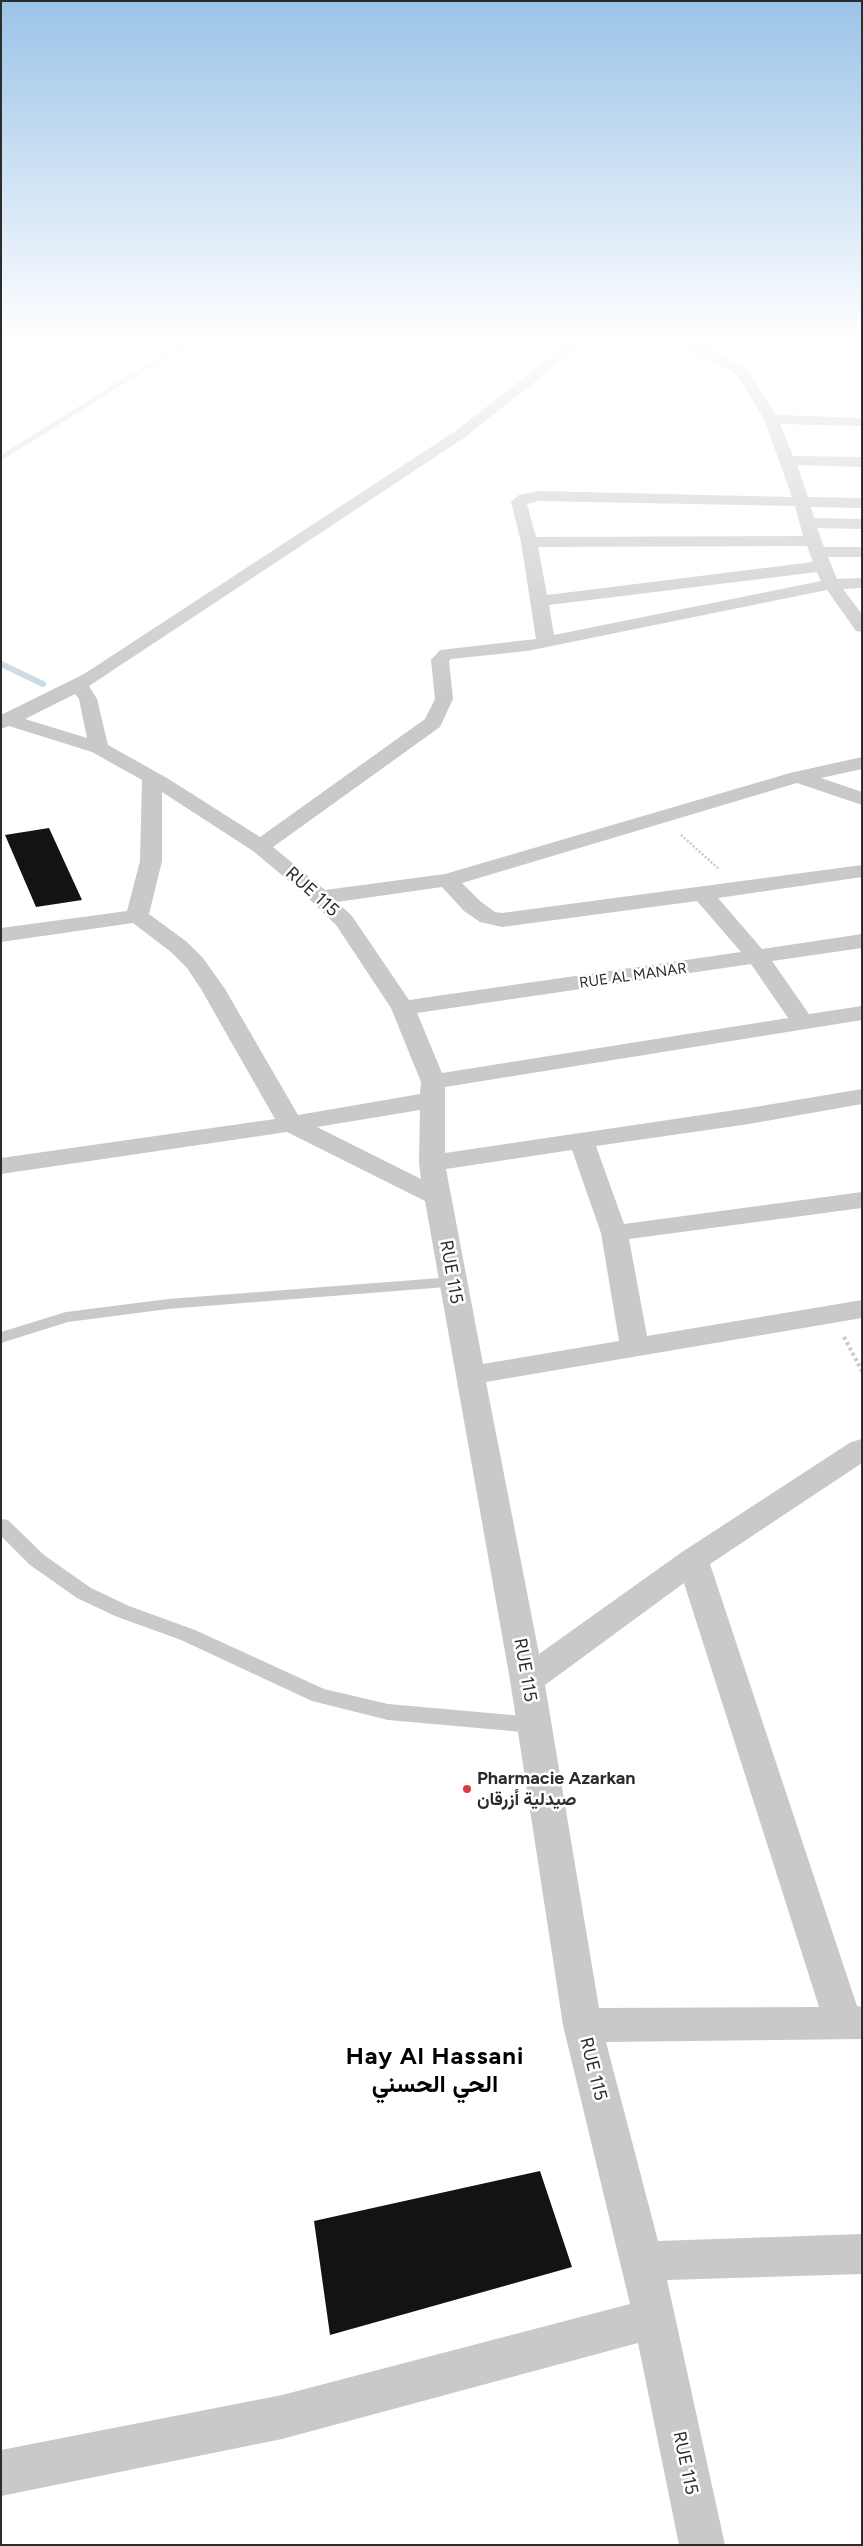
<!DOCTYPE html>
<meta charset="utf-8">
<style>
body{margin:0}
#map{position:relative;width:863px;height:2546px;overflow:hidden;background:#fff;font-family:Figtree,sans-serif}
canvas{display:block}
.frame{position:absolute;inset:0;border:2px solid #2c2c2c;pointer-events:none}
</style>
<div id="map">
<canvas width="863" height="2546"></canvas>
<div class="frame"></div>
</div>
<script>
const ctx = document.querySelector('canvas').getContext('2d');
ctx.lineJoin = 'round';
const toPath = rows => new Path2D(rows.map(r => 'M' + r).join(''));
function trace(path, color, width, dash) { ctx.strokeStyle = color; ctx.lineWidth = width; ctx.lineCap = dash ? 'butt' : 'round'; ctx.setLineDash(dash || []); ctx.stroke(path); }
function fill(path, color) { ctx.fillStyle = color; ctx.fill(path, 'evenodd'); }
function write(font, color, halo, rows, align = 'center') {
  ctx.font = font + ' Figtree,Vazirmatn,sans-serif'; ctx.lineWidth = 5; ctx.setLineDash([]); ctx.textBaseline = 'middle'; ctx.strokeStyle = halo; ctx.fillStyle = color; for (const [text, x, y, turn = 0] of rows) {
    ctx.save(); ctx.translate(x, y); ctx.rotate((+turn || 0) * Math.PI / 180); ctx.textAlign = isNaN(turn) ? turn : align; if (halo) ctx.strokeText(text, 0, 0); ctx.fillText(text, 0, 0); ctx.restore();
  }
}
trace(toPath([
 [1,458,180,346,175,339]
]), '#c8dae7', 5);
trace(toPath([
 [1,664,43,684]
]), '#c8dae7', 6);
fill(toPath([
 [49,828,82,900,36,907,5,835],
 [540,2171,572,2267,330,2335,314,2221]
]), '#131313');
trace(toPath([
 [681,835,719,869]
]), '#c9c9c9', 2.5, [2, 2]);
trace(toPath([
 [844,1337,862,1371]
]), '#c9c9c9', 4, [3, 3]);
fill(toPath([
 [453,1277,459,1278,461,1282,459,1286,168,1309,68,1322,1,1343,1,1332,66,1312,168,1299,453,1277],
 [1,1519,8,1520,44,1555,91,1588,129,1606,195,1630,324,1689,388,1704,534,1717,541,1720,544,1725,541,1730,534,1733,388,1720,312,1701,181,1640,115,1616,77,1598,30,1565,1,1536,1,1519]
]), '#c9c9c9');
fill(toPath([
 [574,339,589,339,464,438,89,686,97,699,108,745,167,778,260,837,425,719,435,699,431,660,440,650,536,639,521,542,511,502,519,495,538,491,792,497,764,419,737,375,679,342,677,339,693,339,747,369,776,415,862,418,862,426,780,424,793,456,862,457,862,467,797,465,808,497,862,498,862,508,811,507,814,518,862,519,862,529,817,528,824,547,862,547,862,557,828,557,837,579,862,578,862,588,843,589,862,614,862,632,856,631,827,590,527,651,451,659,449,661,453,699,440,727,273,847,325,890,445,874,790,773,862,757,862,769,821,778,862,792,862,805,797,783,462,883,480,901,495,912,502,913,862,865,862,877,718,898,762,949,862,934,862,948,772,961,809,1014,862,1006,862,1020,445,1087,445,1153,749,1108,862,1089,862,1104,749,1124,596,1146,624,1224,862,1192,862,1208,629,1239,647,1336,862,1300,862,1318,486,1382,539,1654,682,1552,851,1442,862,1439,862,1463,710,1564,857,2006,862,2007,862,2039,606,2042,658,2241,862,2234,862,2274,667,2280,725,2545,679,2545,638,2343,282,2439,1,2496,1,2450,282,2395,630,2304,563,2025,510,1680,425,1201,287,1132,1,1174,1,1158,275,1119,201,989,187,968,171,952,133,923,1,942,1,928,127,911,140,861,142,780,92,752,9,726,1,729,1,715,84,674,454,432,574,339],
 [538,501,795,506,803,536,536,537,527,504,538,501],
 [807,546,813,562,547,595,538,547,807,546],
 [817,572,821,581,554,635,549,605,817,572],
 [75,694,79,699,87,738,25,719,75,694],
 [162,792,253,851,301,891,336,925,391,1008,421,1082,420,1094,298,1115,225,989,203,958,187,942,149,914,162,861,162,792],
 [442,887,464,911,480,922,502,927,697,901,741,952,409,1000,352,916,337,902,442,887],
 [751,964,788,1018,442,1073,417,1013,751,964],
 [420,1110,419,1163,421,1179,317,1127,420,1110],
 [572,1150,601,1233,619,1341,483,1364,446,1169,572,1150],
 [684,1583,819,2007,599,2008,545,1685,684,1583]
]), '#c9c9c9');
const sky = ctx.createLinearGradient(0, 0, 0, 695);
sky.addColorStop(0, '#9bc3e8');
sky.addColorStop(0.49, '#fff');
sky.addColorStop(1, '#ffffff00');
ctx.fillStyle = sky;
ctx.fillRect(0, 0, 863, 695);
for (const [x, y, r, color] of [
 [467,1789,5,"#d33f44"]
]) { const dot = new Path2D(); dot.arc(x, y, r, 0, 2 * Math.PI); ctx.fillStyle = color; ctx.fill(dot); trace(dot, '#fff', 2); }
write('15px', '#2c2c2c', '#fff', [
 ["RUE AL MANAR",633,976,-8]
]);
write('18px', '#2c2c2c', '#fff', [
 ["RUE 115",312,892,42],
 ["RUE 115",451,1272,80],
 ["RUE 115",525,1670,80],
 ["RUE 115",593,2069,76],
 ["RUE 115",685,2463,78]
]);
write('bold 18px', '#2c2c2c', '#fff', [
 ["Pharmacie Azarkan",477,1779],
 ["صيدلية أزرقان",477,1800]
], 'left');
ctx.letterSpacing = '1px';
write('bold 24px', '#000', '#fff', [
 ["Hay Al Hassani",435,2057],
 ["الحي الحسني",435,2085]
]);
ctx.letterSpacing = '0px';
</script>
